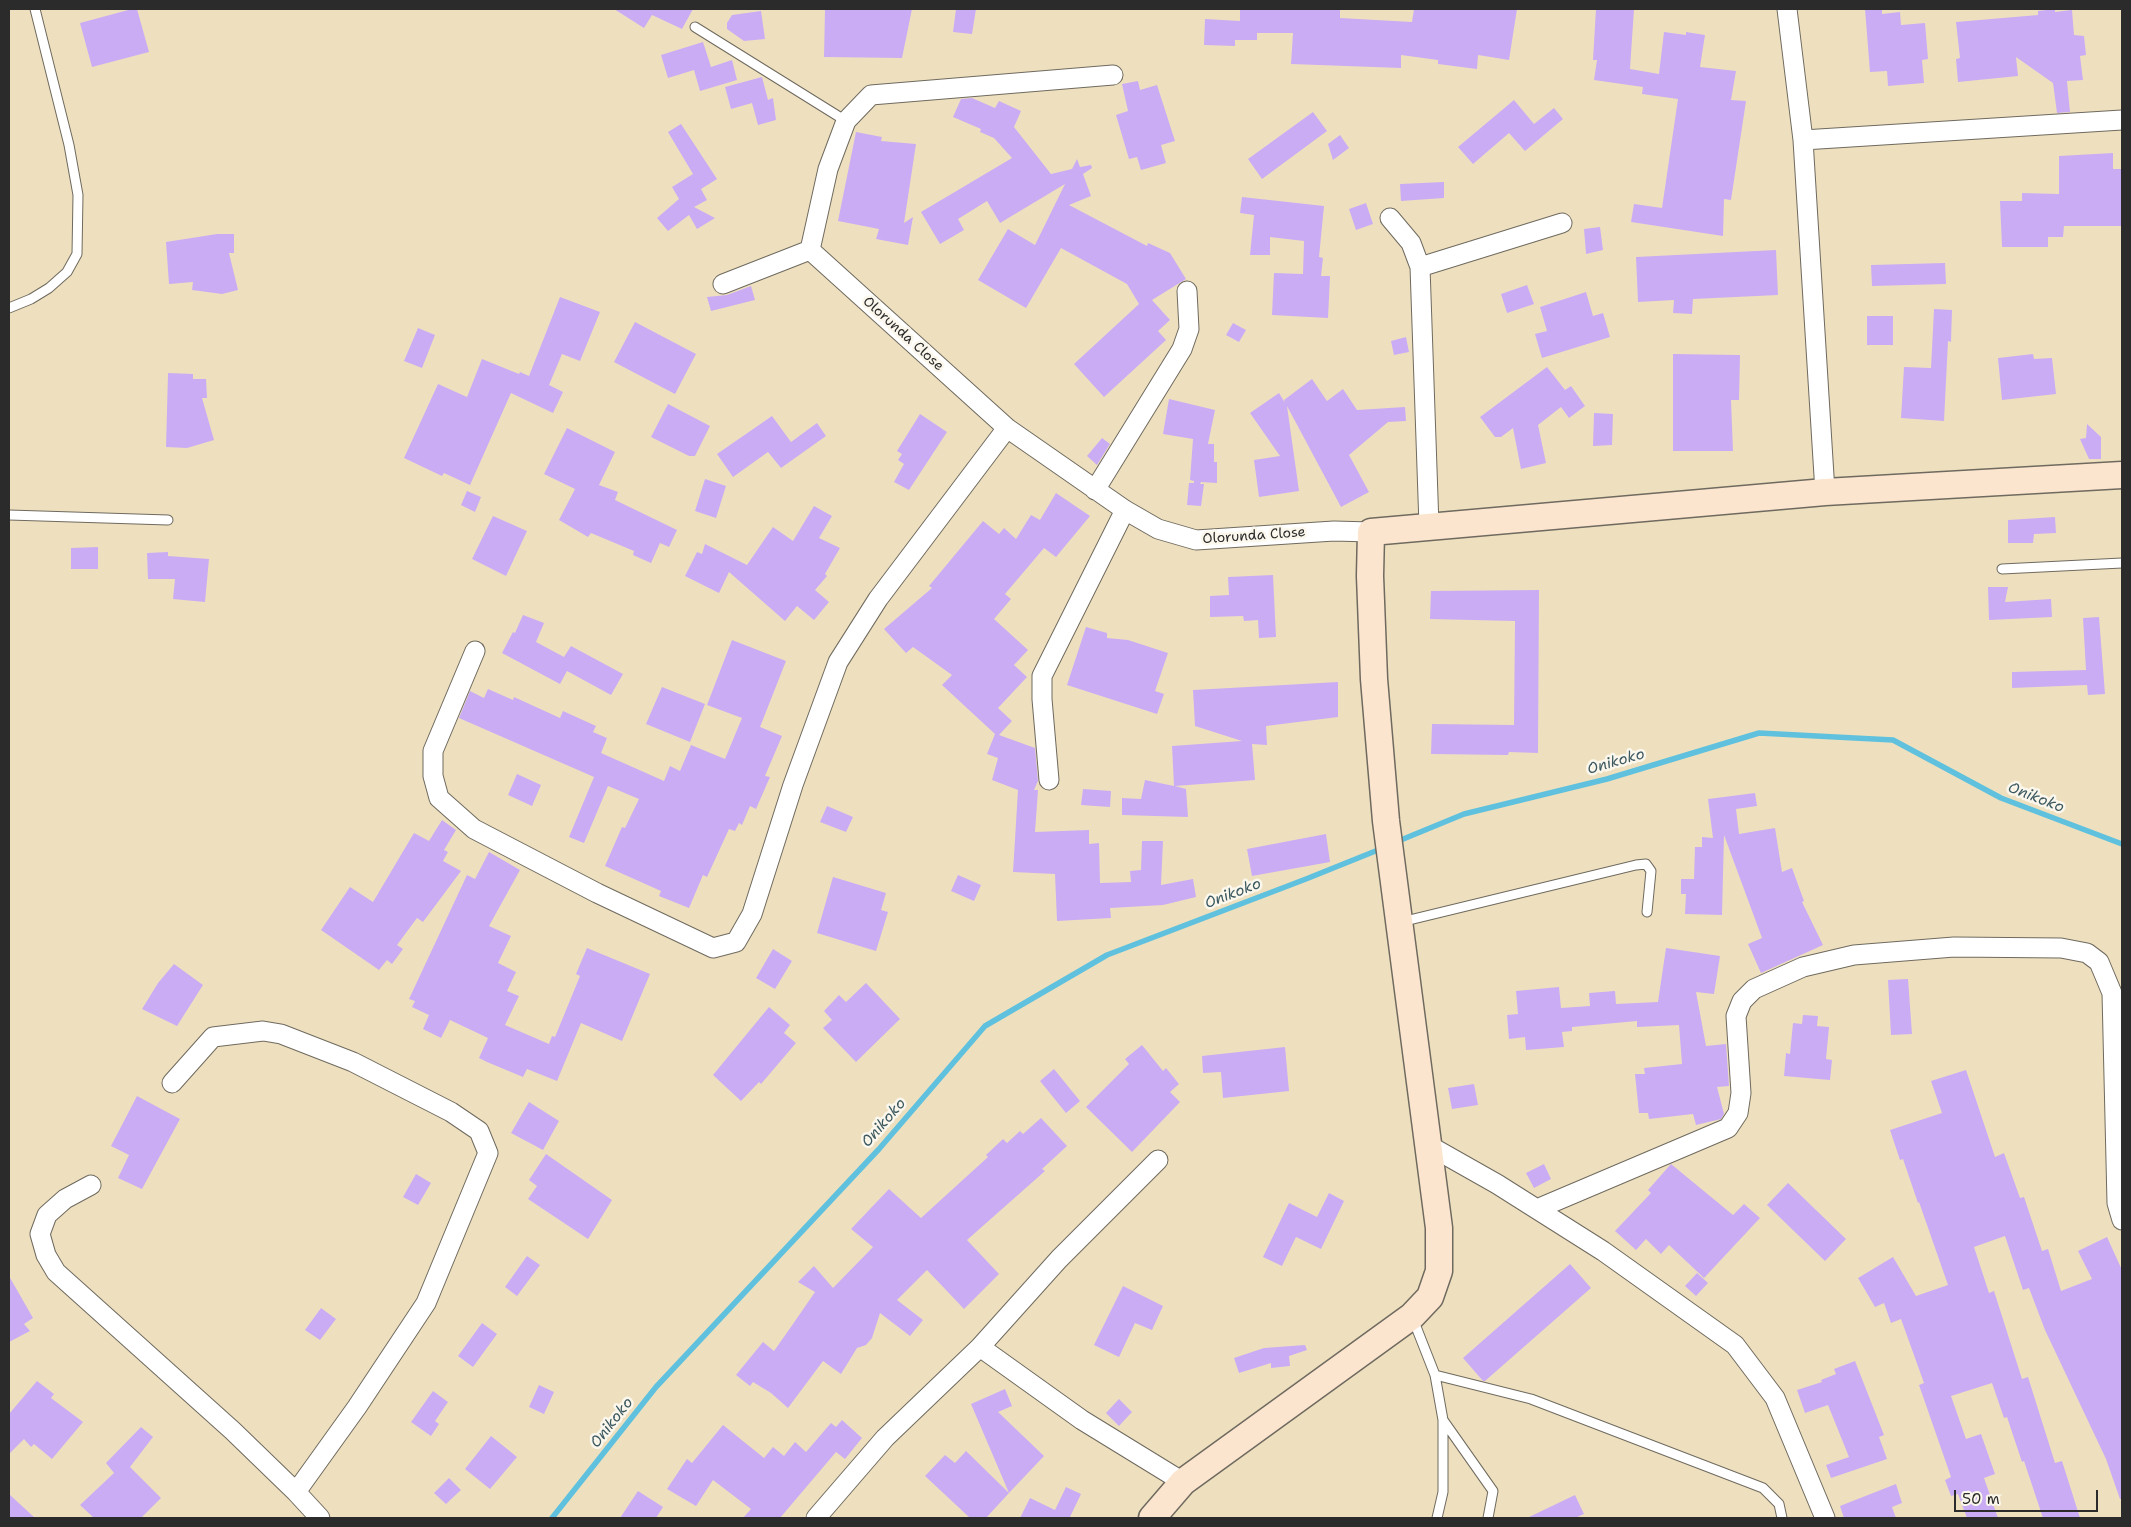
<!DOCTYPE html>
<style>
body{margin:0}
#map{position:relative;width:2131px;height:1527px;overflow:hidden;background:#eee0bf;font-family:"Shantell Sans",sans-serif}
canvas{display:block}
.frame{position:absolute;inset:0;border:10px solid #2b2b2b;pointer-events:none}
.scale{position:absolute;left:1954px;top:1490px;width:144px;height:22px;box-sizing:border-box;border:2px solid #2b2b2b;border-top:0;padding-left:6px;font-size:15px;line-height:18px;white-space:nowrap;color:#2b2b2b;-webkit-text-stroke:4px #fbf7ec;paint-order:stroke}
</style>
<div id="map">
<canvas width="2131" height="1527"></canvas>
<div class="frame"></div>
<div class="scale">50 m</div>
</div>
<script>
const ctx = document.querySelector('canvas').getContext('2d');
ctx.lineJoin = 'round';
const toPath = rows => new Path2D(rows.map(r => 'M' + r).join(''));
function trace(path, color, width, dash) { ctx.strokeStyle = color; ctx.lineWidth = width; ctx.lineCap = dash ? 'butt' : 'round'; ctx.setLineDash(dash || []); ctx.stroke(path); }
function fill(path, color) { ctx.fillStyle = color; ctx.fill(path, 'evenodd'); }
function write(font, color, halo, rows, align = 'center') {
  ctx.font = font + ' "Shantell Sans",sans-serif'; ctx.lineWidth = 5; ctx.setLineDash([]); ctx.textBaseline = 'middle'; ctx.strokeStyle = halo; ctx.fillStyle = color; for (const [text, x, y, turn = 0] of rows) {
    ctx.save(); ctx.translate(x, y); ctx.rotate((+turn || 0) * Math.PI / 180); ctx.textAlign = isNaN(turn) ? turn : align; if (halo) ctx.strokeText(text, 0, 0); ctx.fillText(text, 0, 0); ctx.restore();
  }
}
trace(toPath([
 [1396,842,1464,814,1607,779,1759,733,1893,740,2001,798,2122,844],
 [552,1518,656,1387,879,1149,985,1026,1107,955,1306,879,1383,848]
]), '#5fc1dd', 5.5);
fill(toPath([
 [132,9,137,9,149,52,92,67,80,23],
 [614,9,693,9,682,29,652,15,644,28],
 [825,9,912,9,902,58,824,57],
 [956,9,976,9,972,34,953,32],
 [1240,9,1340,9,1340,18,1412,22,1414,9,1517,9,1509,60,1478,55,1477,69,1438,64,1438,60,1401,55,1401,68,1291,64,1293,33,1257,33,1257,40,1235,40,1235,46,1204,45,1205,19,1240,21],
 [1596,9,1634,9,1630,69,1659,74,1664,32,1686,35,1686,32,1705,35,1700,67,1736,71,1731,100,1746,101,1731,200,1724,199,1723,236,1631,222,1634,204,1662,208,1678,99,1642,94,1643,87,1594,80,1597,60,1593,60],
 [1865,9,1882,9,1882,14,1900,12,1901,25,1925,23,1928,59,1922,60,1924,83,1888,86,1887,71,1870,72],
 [2055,9,2055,12,2072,10,2074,35,2084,36,2086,55,2080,56,2083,80,2067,81,2070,112,2057,113,2053,83,2016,57,2018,76,1958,82,1956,59,1960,58,1956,22,2038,15,2038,11],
 [761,11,765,39,744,41,727,29,727,23,732,15],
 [703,42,711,67,732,60,737,80,700,91,694,70,668,78,661,55],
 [762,77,768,100,773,98,776,120,758,125,752,103,731,109,725,87],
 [1138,81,1140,90,1157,85,1175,141,1161,145,1166,163,1141,170,1137,157,1129,159,1116,115,1128,111,1122,84],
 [972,98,995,108,999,101,1021,111,1014,127,1051,174,1072,169,1077,159,1080,167,1091,165,1092,168,1083,174,1091,196,1069,205,1147,246,1148,243,1170,253,1186,279,1152,300,1170,320,1158,331,1166,340,1104,397,1074,364,1139,304,1127,284,1061,248,1026,308,978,280,1008,229,1035,245,1065,184,1000,223,987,201,958,219,964,230,940,244,921,212,1012,158,994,138,980,132,981,129,953,117,961,99],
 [1514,100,1534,124,1554,108,1563,119,1525,151,1509,133,1473,164,1458,147],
 [1313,112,1327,131,1262,179,1248,159],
 [681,124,717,179,701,189,707,200,694,207,715,218,697,229,689,215,668,231,657,218,679,199,672,187,693,174,668,132],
 [856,132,882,137,881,141,916,144,904,223,913,217,908,245,876,239,879,229,838,221],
 [1340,135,1349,148,1333,160,1328,144],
 [2113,153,2113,169,2122,169,2122,226,2064,226,2063,237,2048,237,2048,247,2002,247,2000,201,2022,201,2022,193,2059,194,2059,156],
 [1444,182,1444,198,1401,201,1400,184],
 [1242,197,1324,206,1319,257,1323,258,1321,276,1330,276,1328,318,1272,315,1274,273,1303,274,1304,241,1270,237,1270,255,1250,255,1254,215,1240,213],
 [1366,203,1373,224,1356,230,1349,209],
 [1600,227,1603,250,1586,254,1584,229],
 [217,234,234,234,234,253,229,253,238,290,222,294,192,290,193,282,169,284,166,242],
 [1776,250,1778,295,1693,299,1692,314,1673,313,1674,300,1638,302,1636,257],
 [1945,263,1946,284,1872,286,1871,265],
 [1527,285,1534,304,1507,313,1501,294],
 [751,286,755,300,711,311,707,297,727,295],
 [1586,292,1593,316,1603,313,1610,337,1542,358,1535,334,1547,331,1540,307],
 [560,297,600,312,580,361,562,354,549,385,563,392,553,413,511,393,470,485,444,473,442,476,404,458,438,384,467,397,482,359,519,374,520,372,529,376],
 [1934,309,1952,310,1951,342,1948,341,1944,421,1901,418,1904,367,1931,368],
 [1867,316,1893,316,1893,345,1867,345],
 [635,322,696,354,675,394,614,362],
 [1233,323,1246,330,1239,342,1226,335],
 [418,328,435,335,422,368,404,361],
 [1406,337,1409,352,1394,355,1391,341],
 [1673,354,1740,355,1739,400,1731,400,1733,451,1673,451],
 [2033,354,2034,359,2052,358,2056,394,2002,400,1998,358],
 [1547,367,1565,390,1571,386,1585,406,1569,418,1561,407,1538,425,1546,463,1521,469,1513,428,1501,437,1495,437,1480,417],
 [168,373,193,374,193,379,206,379,207,398,202,398,214,440,187,448,166,447],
 [1312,379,1327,401,1343,389,1357,410,1405,407,1406,421,1388,422,1349,455,1369,492,1341,507,1287,406,1299,491,1259,497,1254,460,1280,456,1250,413,1279,393,1285,403,1284,400],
 [1169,399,1215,410,1208,444,1214,444,1214,462,1217,462,1217,483,1201,482,1200,484,1204,484,1201,506,1187,505,1189,483,1194,483,1194,481,1190,480,1193,439,1163,434],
 [668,404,710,426,695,456,689,456,651,437],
 [1594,413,1613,414,1612,445,1593,446],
 [920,414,947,432,909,490,894,482,904,464,898,460,902,454,897,451],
 [772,416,791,442,817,423,826,436,781,468,768,452,733,477,717,454],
 [2087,424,2101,437,2101,459,2089,459,2080,439,2086,438],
 [567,428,615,452,599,485,618,492,615,500,677,530,669,547,660,543,651,563,633,555,634,551,591,533,588,537,559,520,575,489,544,474],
 [1102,438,1110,444,1097,465,1087,456],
 [705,479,726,486,716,518,695,511],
 [467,491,481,497,475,512,461,505],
 [1056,493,1090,516,1056,557,1044,548,1005,594,1011,599,994,619,1028,650,1014,665,1027,677,998,708,1012,721,999,735,1035,748,1038,781,1034,790,1038,790,1035,832,1089,830,1089,844,1099,843,1100,883,1131,882,1130,871,1141,870,1142,841,1163,841,1161,885,1193,879,1196,897,1163,905,1110,908,1111,918,1057,921,1055,874,1013,872,1018,790,992,780,998,758,987,754,995,734,942,685,952,675,913,647,906,653,884,629,932,588,929,586,983,521,999,534,1004,528,1016,539,1031,515,1040,520],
 [814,506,832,516,819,538,840,548,825,574,827,576,815,590,829,602,814,620,797,606,785,621,729,572,719,593,685,576,697,552,702,554,705,544,747,565,773,527,793,541],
 [493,516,527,531,506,576,472,559],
 [2055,517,2056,533,2034,534,2033,543,2008,543,2008,520],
 [98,547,98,569,71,569,71,548],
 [168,552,168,556,209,559,205,602,173,599,175,579,148,579,147,553],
 [1273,575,1276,637,1259,638,1258,620,1244,621,1243,616,1210,617,1210,596,1229,595,1228,577],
 [1988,587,2008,587,2005,602,2051,599,2052,617,1989,620],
 [1539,590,1538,753,1509,752,1508,755,1431,754,1432,724,1514,725,1515,621,1430,619,1431,591],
 [523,615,544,623,536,642,564,657,571,646,623,674,611,695,567,671,560,684,502,653,513,632,515,633],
 [2099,617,2105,694,2088,695,2087,685,2012,688,2012,672,2086,670,2083,618],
 [1086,627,1107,633,1107,638,1128,640,1168,653,1155,691,1164,694,1157,714,1067,685],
 [732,640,786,661,760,727,782,736,765,776,770,777,756,809,750,806,742,825,739,823,735,831,729,829,707,877,703,875,689,908,659,896,661,891,605,866,622,827,625,828,639,799,608,786,584,843,569,837,594,777,459,718,470,691,484,698,488,689,513,700,514,697,560,718,563,711,596,726,593,732,607,738,601,753,664,781,670,766,680,771,691,745,725,759,742,718,707,705],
 [1338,682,1338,717,1266,726,1267,745,1252,744,1255,780,1175,786,1186,789,1188,817,1122,815,1122,798,1141,799,1145,780,1174,786,1172,746,1242,741,1195,726,1193,690],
 [662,687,705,704,690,742,646,724],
 [517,774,541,785,532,806,508,795],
 [1083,789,1111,791,1110,807,1081,805],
 [1755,793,1757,806,1736,809,1739,834,1775,828,1782,872,1792,868,1804,901,1802,902,1823,945,1761,973,1748,944,1762,938,1724,835,1722,915,1685,914,1686,894,1681,894,1681,879,1694,879,1695,847,1702,847,1702,837,1713,838,1708,799],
 [827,806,853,817,846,832,820,822],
 [442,820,456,830,444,850,448,852,443,861,461,871,423,922,417,918,397,945,403,949,392,964,387,960,379,970,321,930,350,887,373,902,414,833,429,841],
 [1326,834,1330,862,1252,876,1247,849],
 [489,852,520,870,489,926,511,936,498,963,516,972,507,991,519,996,505,1025,549,1044,552,1036,555,1037,580,976,576,974,587,948,650,974,622,1041,581,1023,557,1081,527,1069,523,1077,487,1062,479,1058,488,1038,450,1020,441,1038,423,1029,429,1015,412,1007,415,1001,409,999,467,875,475,879],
 [958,875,981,885,974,901,951,891],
 [833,877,886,893,881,910,888,912,876,951,817,933],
 [1666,948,1720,956,1714,994,1696,992,1706,1046,1726,1044,1729,1086,1717,1087,1724,1114,1721,1119,1696,1125,1693,1114,1649,1119,1648,1113,1639,1113,1635,1074,1645,1074,1644,1068,1682,1064,1679,1025,1637,1027,1637,1021,1572,1027,1572,1031,1562,1032,1564,1047,1526,1050,1525,1037,1509,1039,1507,1015,1518,1014,1516,991,1559,987,1561,1008,1590,1006,1589,993,1615,991,1616,1004,1658,1002],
 [773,949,792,961,775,989,756,978],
 [174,964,203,985,177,1026,142,1009,158,983],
 [1908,979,1912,1034,1891,1035,1888,980],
 [866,983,900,1019,856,1062,823,1028,832,1020,824,1011,839,995,846,1002],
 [769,1007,790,1025,784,1033,796,1043,761,1084,759,1082,741,1101,713,1075],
 [1803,1015,1818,1016,1817,1026,1829,1027,1826,1059,1832,1060,1830,1080,1784,1076,1786,1053,1790,1054,1793,1023,1802,1024],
 [1142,1045,1163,1071,1166,1068,1179,1084,1170,1092,1180,1102,1132,1152,1086,1107,1129,1064,1125,1059],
 [1285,1047,1289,1091,1223,1098,1221,1072,1203,1073,1202,1056],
 [1054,1069,1080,1101,1066,1113,1040,1081],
 [1966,1070,1995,1157,2004,1153,2020,1198,2024,1197,2042,1251,2048,1249,2061,1291,2092,1279,2078,1251,2107,1237,2122,1270,2122,1499,2120,1499,2106,1459,2045,1330,2029,1288,2023,1290,2005,1236,1974,1247,1989,1293,1994,1291,2022,1379,2028,1377,2055,1463,2062,1461,2080,1518,2043,1518,2024,1461,2022,1462,2007,1417,2004,1418,1992,1383,1951,1396,1966,1439,1981,1434,1995,1474,1984,1478,1998,1518,1967,1518,1958,1494,1951,1496,1945,1480,1951,1477,1919,1385,1924,1383,1901,1319,1891,1323,1884,1303,1875,1307,1858,1278,1893,1257,1916,1296,1948,1285,1919,1202,1918,1203,1903,1159,1900,1160,1890,1130,1942,1113,1931,1081],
 [1474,1084,1478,1105,1452,1109,1448,1088],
 [137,1096,180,1119,142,1189,118,1178,129,1155,111,1146],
 [529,1102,559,1121,543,1150,511,1133],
 [1041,1118,1067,1146,1042,1169,1045,1171,967,1240,999,1274,964,1309,927,1270,897,1300,923,1320,910,1336,880,1313,872,1338,866,1345,857,1348,841,1374,823,1361,788,1408,771,1393,753,1382,750,1386,736,1375,763,1342,774,1351,793,1324,815,1292,798,1282,814,1266,833,1288,873,1247,851,1229,889,1189,921,1218,988,1157,986,1155,1003,1139,1007,1143,1020,1131,1023,1134],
 [546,1154,612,1200,588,1239,528,1199,537,1186,529,1180],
 [1544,1164,1551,1179,1534,1188,1526,1173],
 [1671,1164,1733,1215,1744,1204,1760,1218,1704,1278,1669,1245,1661,1254,1646,1239,1636,1250,1615,1231,1651,1193,1648,1190],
 [416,1174,431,1183,418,1205,403,1197],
 [1788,1183,1846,1239,1825,1261,1767,1205],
 [1329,1193,1344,1201,1321,1249,1296,1237,1282,1266,1263,1257,1289,1203,1317,1217],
 [527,1256,540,1265,517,1296,505,1287],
 [1570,1264,1591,1288,1485,1381,1483,1381,1463,1358],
 [1697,1273,1708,1283,1696,1296,1685,1286],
 [9,1276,33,1318,24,1324,30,1331,9,1342],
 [1123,1286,1163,1306,1152,1330,1135,1323,1119,1357,1094,1345],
 [321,1308,336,1319,320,1340,305,1330],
 [482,1323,497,1334,473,1367,458,1356],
 [1305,1345,1307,1350,1289,1356,1290,1366,1271,1368,1271,1363,1239,1373,1234,1358,1264,1348],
 [1855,1361,1884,1435,1879,1437,1887,1459,1831,1478,1826,1465,1849,1457,1828,1405,1805,1413,1797,1390,1822,1382,1821,1380,1836,1374,1834,1369],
 [37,1381,54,1394,51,1398,83,1422,52,1459,34,1444,31,1447,24,1439,9,1454,9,1414],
 [539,1385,554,1392,544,1414,529,1407],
 [1005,1389,1012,1406,998,1412,1044,1456,1009,1493,971,1404],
 [433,1391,448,1402,435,1421,439,1424,431,1436,411,1422],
 [1119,1399,1132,1412,1119,1426,1106,1413],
 [842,1420,862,1438,845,1459,836,1452,780,1518,743,1518,751,1509,713,1480,696,1506,667,1489,687,1459,692,1463,723,1425,764,1458,773,1447,784,1456,795,1442,806,1452,831,1423,836,1427],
 [141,1427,153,1437,130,1467,161,1498,141,1518,94,1518,80,1505,114,1473,106,1463],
 [491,1436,517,1457,490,1489,465,1469],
 [966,1451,1009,1493,986,1518,970,1518,925,1476,945,1455,955,1463],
 [449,1478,461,1490,446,1504,434,1493],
 [1896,1484,1902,1503,1892,1507,1896,1518,1844,1518,1840,1506],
 [1066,1487,1081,1494,1070,1517,1072,1518,1020,1518,1030,1498,1055,1510],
 [638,1491,663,1507,656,1518,620,1518],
 [9,1494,35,1518,9,1518],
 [1575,1495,1584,1514,1575,1518,1527,1518]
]), '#caacf4');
const lane = toPath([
 [695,27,846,121],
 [9,308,31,299,49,288,67,272,77,254,78,195,69,145,35,9],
 [9,515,168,520],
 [2002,569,2122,563],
 [1401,922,1636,865,1646,864,1651,871,1647,912],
 [1413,1319,1435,1375,1443,1420,1443,1492,1437,1518],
 [1435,1375,1531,1399,1763,1488,1779,1504,1782,1518],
 [1443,1420,1493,1491,1488,1518]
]);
const street = toPath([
 [1787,9,1803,140,1825,492],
 [1803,140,2122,120],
 [1390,218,1411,243,1420,267,1429,526],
 [810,250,1007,428,1125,510,1158,529,1196,540,1334,531,1371,532],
 [810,250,828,169,846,121,871,95,1113,75],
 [1420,267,1562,223],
 [723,284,810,250],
 [1095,490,1182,349,1189,329,1187,291],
 [475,651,433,751,433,776,439,798,474,829,597,893,713,948,736,942,752,914,793,785,838,662,878,599,1007,428],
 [1049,780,1042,699,1042,676,1125,510],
 [172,1083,213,1037,263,1031,281,1034,353,1062,451,1112,479,1131,488,1153,426,1303,357,1407,296,1492],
 [1428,1145,1497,1184,1603,1251,1735,1345,1775,1398,1825,1518],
 [91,1185,65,1199,47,1215,40,1234,46,1255,56,1272,233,1431,296,1492,320,1518],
 [1537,1209,1728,1128,1738,1113,1741,1093,1736,1016,1742,1001,1754,989,1803,967,1854,955,1954,947,2061,948,2087,953,2099,962,2112,993,2117,1203,2122,1220],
 [980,1347,1082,1420,1183,1482],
 [816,1518,885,1438,980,1347,1059,1259,1158,1160]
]);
const secondary = toPath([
 [1152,1518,1183,1482,1412,1316,1430,1297,1439,1271,1439,1228,1386,821,1374,679,1370,576,1371,532,1825,492,2122,475]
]);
trace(lane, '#6f6a5f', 11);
trace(street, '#6f6a5f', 21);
trace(secondary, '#6f6a5f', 29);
trace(lane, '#fff', 9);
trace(street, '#fff', 19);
trace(secondary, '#fce5cf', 26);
write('14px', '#2b2b2b', '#fbf7ec', [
 ["Olorunda Close",903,334,42],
 ["Olorunda Close",1254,536,-4]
]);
write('italic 15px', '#3b5860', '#fbf7ec', [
 ["Onikoko",1616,762,-16],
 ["Onikoko",2036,798,21],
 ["Onikoko",1233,894,-21],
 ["Onikoko",884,1123,-49],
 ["Onikoko",612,1423,-52]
]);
</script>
